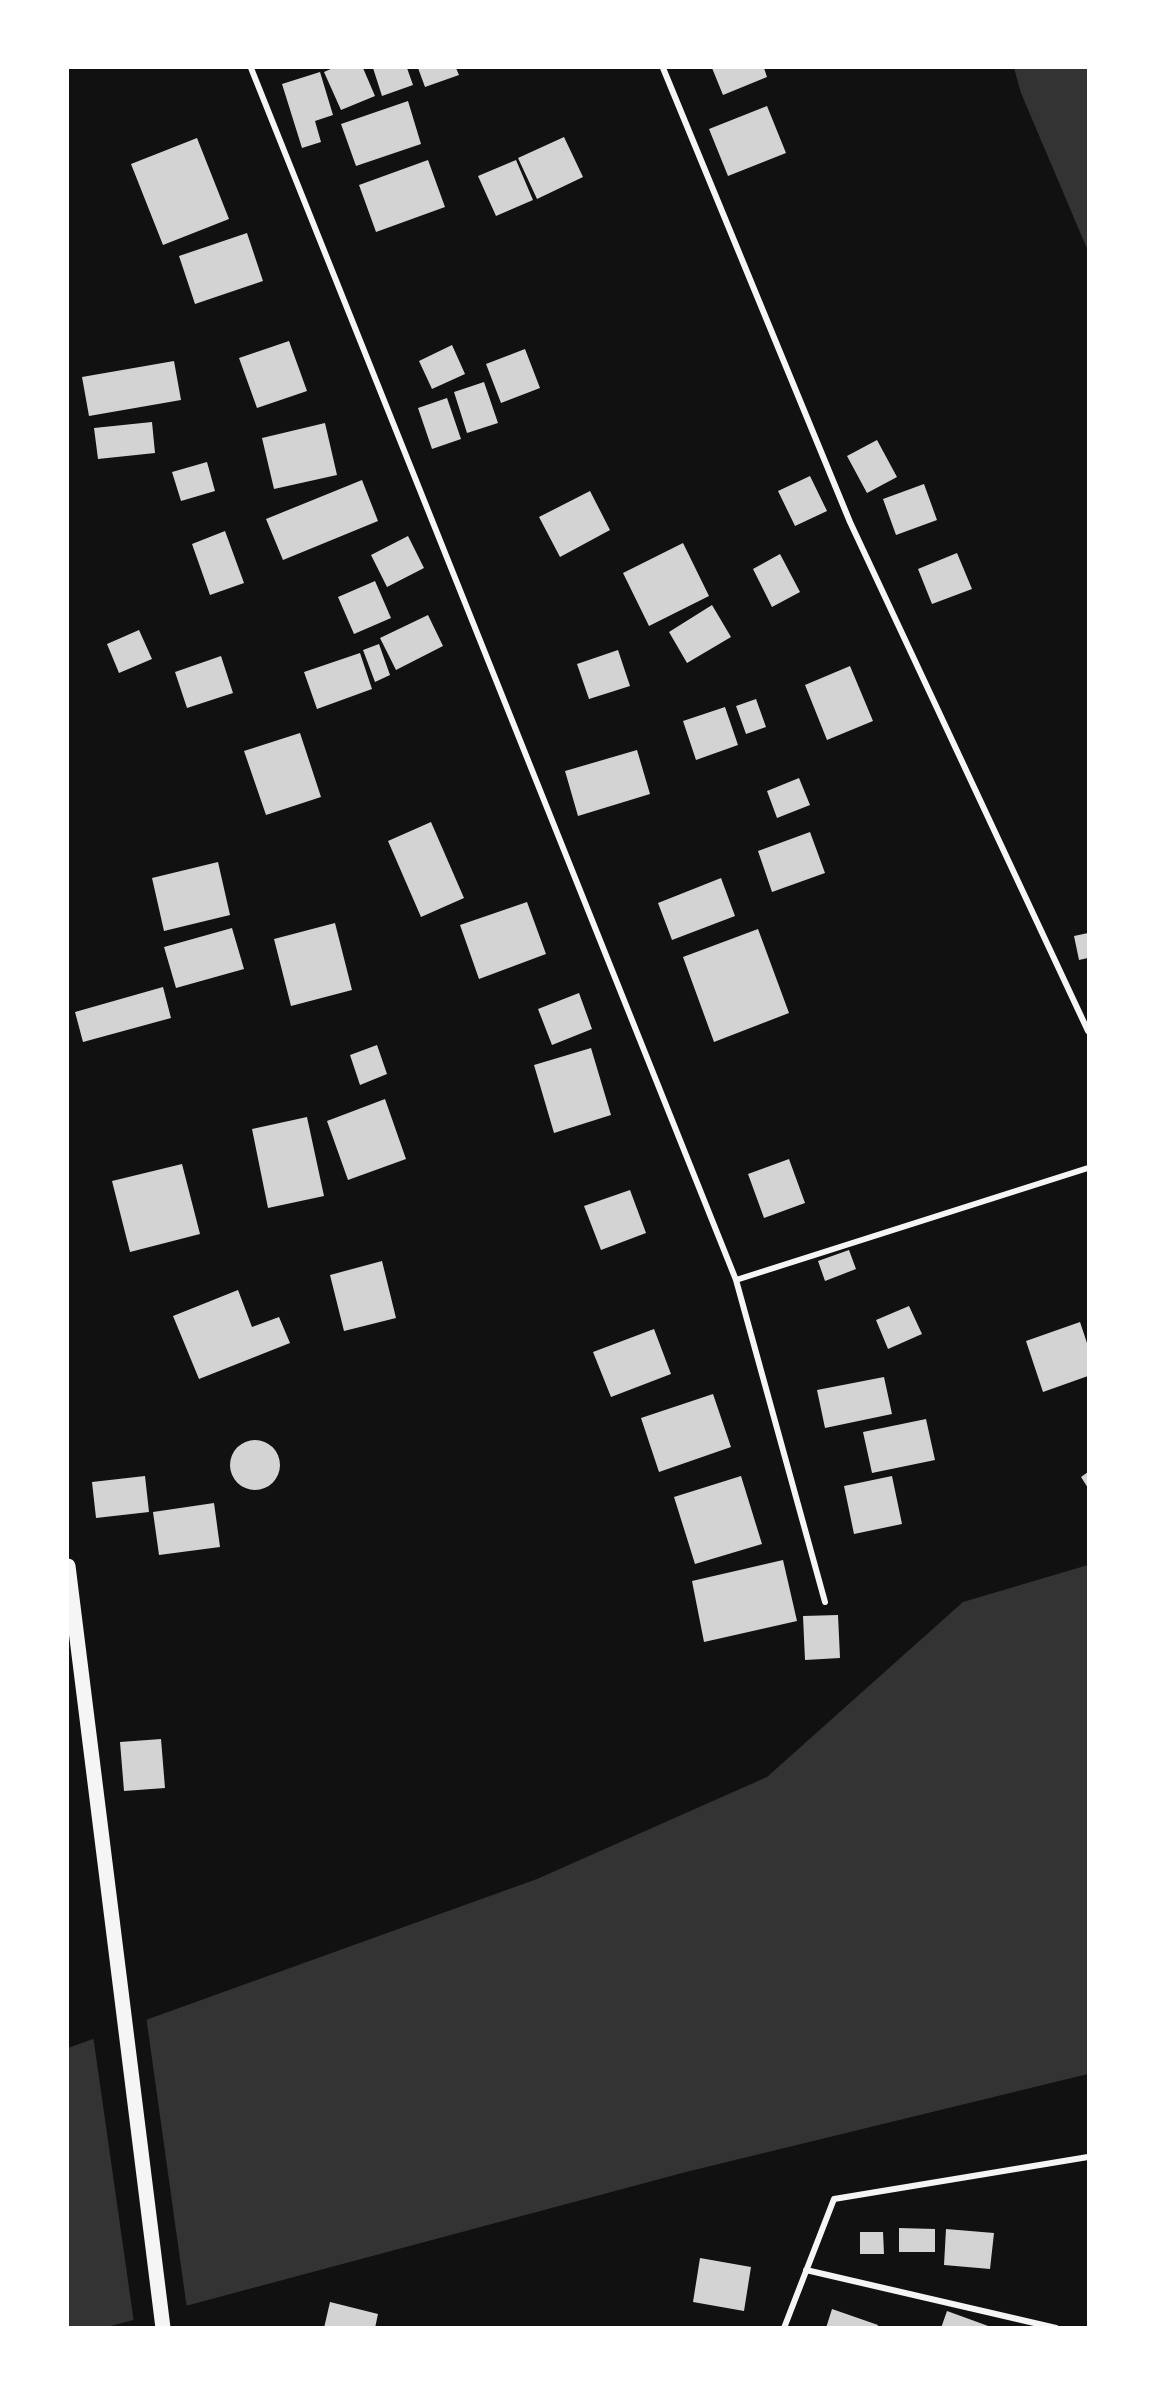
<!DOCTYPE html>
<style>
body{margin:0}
#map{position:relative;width:1156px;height:2395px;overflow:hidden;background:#111;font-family:Spectral,serif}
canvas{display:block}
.frame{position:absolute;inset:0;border:69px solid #fff;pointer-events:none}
</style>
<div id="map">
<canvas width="1156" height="2395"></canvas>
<div class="frame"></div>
</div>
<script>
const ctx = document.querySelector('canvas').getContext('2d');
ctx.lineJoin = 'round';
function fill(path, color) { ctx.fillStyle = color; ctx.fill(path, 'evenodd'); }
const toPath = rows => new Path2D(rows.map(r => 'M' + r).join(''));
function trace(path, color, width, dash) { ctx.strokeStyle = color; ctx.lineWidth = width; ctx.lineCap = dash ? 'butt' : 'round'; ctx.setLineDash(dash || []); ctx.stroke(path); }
fill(toPath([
 [1014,68,1088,68,1088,251,1021,93],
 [1088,1565,1088,2074,686,2172,107,2327,68,2328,68,2048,537,1879,767,1777,963,1602]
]), '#333');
fill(toPath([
 [146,2016,187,2309,134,2323,93,2035]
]), '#111');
fill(toPath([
 [333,68,363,68,375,96,341,110,324,72],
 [373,68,407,68,413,85,382,96],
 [418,68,456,68,459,75,425,87],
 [712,68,764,68,767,77,723,95],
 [320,72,333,115,315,121,321,142,302,148,282,84],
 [408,101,421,144,356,166,341,124],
 [767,106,786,153,728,176,709,129],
 [564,137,583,177,537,199,518,158],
 [197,138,229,219,163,245,131,164],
 [428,160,445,207,376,232,359,185],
 [516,160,533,200,496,216,478,176],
 [247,233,263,281,195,304,179,256],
 [289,341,307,391,257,408,239,358],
 [452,345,465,374,432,389,419,361],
 [525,349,540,388,501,403,486,364],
 [174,361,181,400,89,416,82,377],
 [484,382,498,423,467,433,454,392],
 [447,398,461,439,432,449,418,408],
 [152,422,155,453,98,459,94,428],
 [325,423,337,475,274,489,262,438],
 [877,440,897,477,867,493,847,456],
 [207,462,215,491,181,501,172,472],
 [810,476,827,511,795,526,778,491],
 [362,480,378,521,283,560,266,519],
 [924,484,937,520,896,535,883,499],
 [590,491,610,530,560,557,539,517],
 [225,531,244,583,210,595,192,544],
 [408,536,424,568,387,587,371,555],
 [683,543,709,596,649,626,623,573],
 [957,553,972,589,932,604,918,569],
 [780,554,800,592,772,607,753,569],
 [375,581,391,618,354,634,338,597],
 [712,605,731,637,687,663,669,632],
 [428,615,443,646,396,670,380,638],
 [139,630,152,659,119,673,107,644],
 [379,644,390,675,375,682,363,650],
 [618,650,630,686,589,699,577,664],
 [360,653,372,689,317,709,304,672],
 [221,656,233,693,187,708,175,672],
 [850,666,873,721,827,740,805,685],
 [756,699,766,727,746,734,736,706],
 [725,707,738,745,696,760,683,721],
 [300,733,321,797,266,815,244,751],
 [637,750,650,794,578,816,565,771],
 [799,778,810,805,777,818,767,791],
 [431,822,464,898,421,917,388,841],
 [810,832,825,873,772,892,758,851],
 [218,862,230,915,164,931,152,878],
 [721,878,735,916,672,940,658,903],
 [527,902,546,954,479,979,460,925],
 [335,923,352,990,291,1006,274,939],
 [232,928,244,969,176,988,164,947],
 [758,929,789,1013,714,1042,683,957],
 [1088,933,1088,958,1079,960,1074,936],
 [163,987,171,1018,83,1042,75,1012],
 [579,993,592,1029,552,1045,538,1009],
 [377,1045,387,1074,360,1085,350,1055],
 [591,1048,611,1115,554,1133,534,1065],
 [385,1099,406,1159,348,1180,327,1121],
 [307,1117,324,1196,268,1208,252,1129],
 [789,1159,805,1203,764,1218,748,1174],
 [182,1164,200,1234,130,1252,112,1181],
 [630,1190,646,1233,601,1250,584,1206],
 [849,1250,856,1269,825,1281,818,1261],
 [382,1261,396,1318,344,1331,330,1275],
 [238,1290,252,1327,279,1317,290,1343,199,1379,173,1316],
 [909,1306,922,1334,888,1349,876,1320],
 [1080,1322,1088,1346,1088,1376,1043,1392,1026,1341],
 [654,1329,671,1374,611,1397,593,1352],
 [884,1377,892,1414,825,1428,817,1390],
 [713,1394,731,1447,659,1472,641,1418],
 [926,1419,935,1460,872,1473,863,1432],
 '230 1465a25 25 0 1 1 50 0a25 25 0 1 1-50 0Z',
 [1088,1472,1088,1488,1081,1477],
 [145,1476,149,1512,96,1518,92,1482],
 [741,1476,762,1544,695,1564,674,1497],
 [892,1476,902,1524,854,1534,844,1486],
 [214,1503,220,1547,159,1555,153,1512],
 [783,1560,797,1621,704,1642,692,1581],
 [838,1615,840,1658,805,1660,803,1616],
 [161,1739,165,1788,124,1791,120,1742],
 [899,2228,935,2229,935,2252,899,2252],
 [946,2229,994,2233,990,2269,944,2265],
 [860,2232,883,2232,884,2254,860,2254],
 [700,2258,751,2267,744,2311,693,2302],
 [330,2302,378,2314,375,2328,324,2328],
 [832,2309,878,2325,877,2328,826,2328],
 [947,2311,991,2327,991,2328,941,2328]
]), '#d3d3d3');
trace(toPath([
 [251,68,736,1280,825,1602],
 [663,68,850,522,1088,1031],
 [736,1280,1088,1168],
 [806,2270,1056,2328],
 [784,2328,834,2199,1088,2157]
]), '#f5f5f5', 6);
trace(toPath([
 [68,1566,163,2328]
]), '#f5f5f5', 15);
</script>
